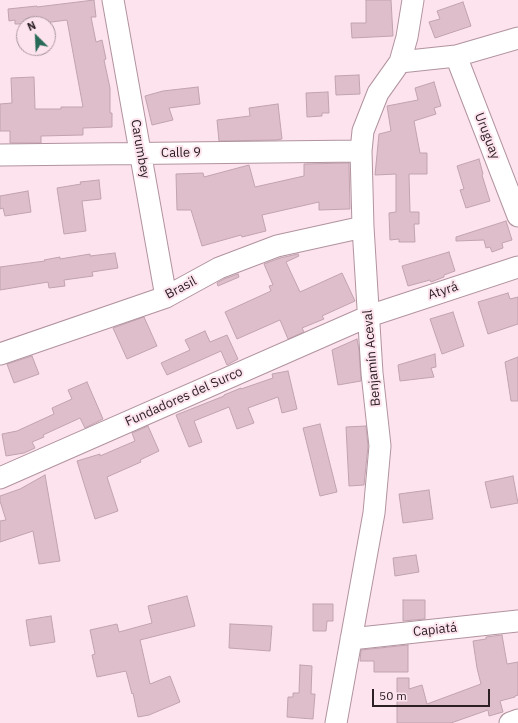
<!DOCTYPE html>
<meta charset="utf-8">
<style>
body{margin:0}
#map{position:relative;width:518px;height:723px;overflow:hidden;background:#fde3ed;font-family:"IBM Plex Sans",sans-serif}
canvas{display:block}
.north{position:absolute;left:16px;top:16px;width:40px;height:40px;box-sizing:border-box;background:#fde3ed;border:1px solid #a9959d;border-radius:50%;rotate:336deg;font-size:11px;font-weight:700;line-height:16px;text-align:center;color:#2c2025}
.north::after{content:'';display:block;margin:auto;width:14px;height:18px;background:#286958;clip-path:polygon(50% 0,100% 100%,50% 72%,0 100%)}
.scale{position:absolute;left:372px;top:689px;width:118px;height:18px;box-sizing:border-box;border:2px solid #2c2025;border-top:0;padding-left:5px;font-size:12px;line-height:14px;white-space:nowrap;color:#2c2025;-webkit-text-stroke:3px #fde3ed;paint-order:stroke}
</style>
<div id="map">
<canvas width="518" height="723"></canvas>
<div class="north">N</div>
<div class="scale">50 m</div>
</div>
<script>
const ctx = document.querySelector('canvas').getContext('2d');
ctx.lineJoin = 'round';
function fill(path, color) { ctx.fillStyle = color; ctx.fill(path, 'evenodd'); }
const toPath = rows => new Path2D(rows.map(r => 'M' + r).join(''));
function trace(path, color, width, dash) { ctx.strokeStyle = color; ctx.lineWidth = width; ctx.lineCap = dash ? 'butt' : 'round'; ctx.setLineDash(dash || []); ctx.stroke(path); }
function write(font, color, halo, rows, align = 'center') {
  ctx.font = font + ' "IBM Plex Sans",sans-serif'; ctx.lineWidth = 4; ctx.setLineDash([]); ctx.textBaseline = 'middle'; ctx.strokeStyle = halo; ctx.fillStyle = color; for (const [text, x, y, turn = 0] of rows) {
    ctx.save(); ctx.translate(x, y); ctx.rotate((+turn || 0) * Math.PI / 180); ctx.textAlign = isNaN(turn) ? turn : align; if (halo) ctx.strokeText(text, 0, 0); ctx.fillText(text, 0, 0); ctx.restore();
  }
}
const building = toPath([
 [94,0,96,17,91,17,96,42,102,40,106,59,104,60,110,88,110,113,112,113,112,127,83,128,83,135,41,136,41,143,10,143,10,131,0,131,0,104,12,103,11,78,34,77,35,109,61,109,61,107,83,107,67,20,36,24,15,24,15,20,9,21,8,9,37,6,37,7,94,0],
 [366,0,391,0,393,36,352,38,351,23,366,23,366,0],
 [463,2,471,26,435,38,429,22,440,19,437,11,463,2],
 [359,75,360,94,336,95,335,76,359,75],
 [434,82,441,106,434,108,436,114,414,121,420,153,427,153,427,174,409,174,410,212,419,212,419,224,414,224,415,242,399,242,399,239,390,240,389,213,396,212,396,174,375,175,379,134,391,131,387,106,418,100,415,88,434,82],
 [198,87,200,104,169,108,173,120,152,125,145,96,163,91,198,87],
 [328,92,329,113,322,113,322,116,307,117,306,93,328,92],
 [278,104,282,139,276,140,219,141,217,120,250,116,249,108,278,104],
 [479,159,483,174,482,175,490,201,466,208,460,190,464,189,457,166,479,159],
 [349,163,350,209,319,210,319,202,262,215,266,231,242,237,241,235,202,246,191,210,177,210,176,174,203,173,204,177,249,165,255,187,304,176,304,164,349,163],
 [99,180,101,199,82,201,86,231,64,234,57,188,81,184,80,182,99,180],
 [28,191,31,212,5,216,3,208,0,209,0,196,28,191],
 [506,221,512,240,502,243,503,248,492,252,490,247,486,248,484,240,456,241,456,237,506,221],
 [449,252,455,271,444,275,444,277,431,282,430,280,408,286,402,266,449,252],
 [115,253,118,268,92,272,93,276,64,280,65,286,49,288,48,282,0,290,0,267,45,261,44,260,60,257,60,259,90,254,90,256,115,253],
 [298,254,299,256,286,262,300,292,342,273,355,301,322,316,324,319,302,328,304,332,288,339,280,320,237,339,225,312,271,291,269,286,273,285,264,264,280,258,298,254],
 [238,274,239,277,218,286,217,283,224,279,238,274],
 [508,293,510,299,518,297,518,324,488,334,478,302,508,293],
 [453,312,464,346,442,354,430,319,453,312],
 [144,317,157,346,127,359,113,328,144,317],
 [205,331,210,342,227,335,238,359,227,365,221,351,167,375,161,363,190,350,185,340,205,331],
 [357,339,359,350,361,381,338,385,332,350,357,339],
 [435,354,436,367,431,368,434,377,400,381,398,365,435,354],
 [32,356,39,374,14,383,7,364,32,356],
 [518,357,518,401,511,401,505,362,518,357],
 [288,371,297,409,282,413,278,397,248,408,254,423,237,429,229,407,194,421,202,442,189,447,176,415,224,396,224,395,241,388,241,389,273,378,272,374,288,371],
 [87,382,103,419,85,428,80,418,43,435,44,437,32,442,35,448,24,453,6,456,2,434,17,431,54,414,52,408,72,399,68,390,87,382],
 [320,424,337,492,320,496,303,428,320,424],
 [148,426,159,451,140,460,141,462,107,477,118,511,95,519,77,461,100,454,100,456,135,441,132,433,148,426],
 [366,426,368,446,364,485,349,486,346,427,366,426],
 [45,475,60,561,39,564,33,531,0,542,0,521,6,520,0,501,0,496,20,489,45,475],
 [513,476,518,503,491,508,485,482,513,476],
 [429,490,433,519,403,523,399,494,429,490],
 [416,555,419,572,395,576,393,558,416,555],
 [187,596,195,626,140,640,150,684,170,676,180,702,149,715,138,717,133,693,132,694,126,671,97,677,92,655,95,654,90,630,117,624,119,632,152,623,148,606,187,596],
 [403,600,425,600,425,619,403,621,403,600],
 [313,604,333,604,333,621,327,621,326,631,313,631,313,604],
 [51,616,55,642,30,646,26,620,51,616],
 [230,624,272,626,270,651,229,648,230,624],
 [502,635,507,664,518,662,518,695,515,696,515,697,500,701,503,712,489,716,488,710,451,723,397,723,397,678,409,678,409,689,422,685,427,704,481,684,477,668,473,641,486,639,486,637,502,635],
 [408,645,408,672,374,672,374,661,360,661,361,650,408,645],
 [300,665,312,666,311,694,315,694,313,719,287,717,288,697,293,697,293,693,299,693,300,665]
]);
fill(building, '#ddbeca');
trace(building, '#c1a3af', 1);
const minor = toPath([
 [113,0,166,297],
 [456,56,518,216],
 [400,62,456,56,518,38],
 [0,155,361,151],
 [0,354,166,297,219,268,277,246,363,227],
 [0,478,369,316,518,267],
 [351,639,518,621],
 [336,723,374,513,380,446,372,373,363,227,361,151,363,131,378,93,400,62,407,37,413,0],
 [510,723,518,720]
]);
trace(minor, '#b1939f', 23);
trace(minor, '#fff', 21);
write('13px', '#2c2025', '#fde3ed', [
 ["Uruguay",487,136,69],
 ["Carumbey",140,149,80],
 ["Calle 9",181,153,-1],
 ["Brasil",181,288,-28],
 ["Atyrá",443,291,-18],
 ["Benjamín Aceval",372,358,-95],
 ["Fundadores del Surco",184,397,-24],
 ["Capiatá",435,630,-6]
]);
</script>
